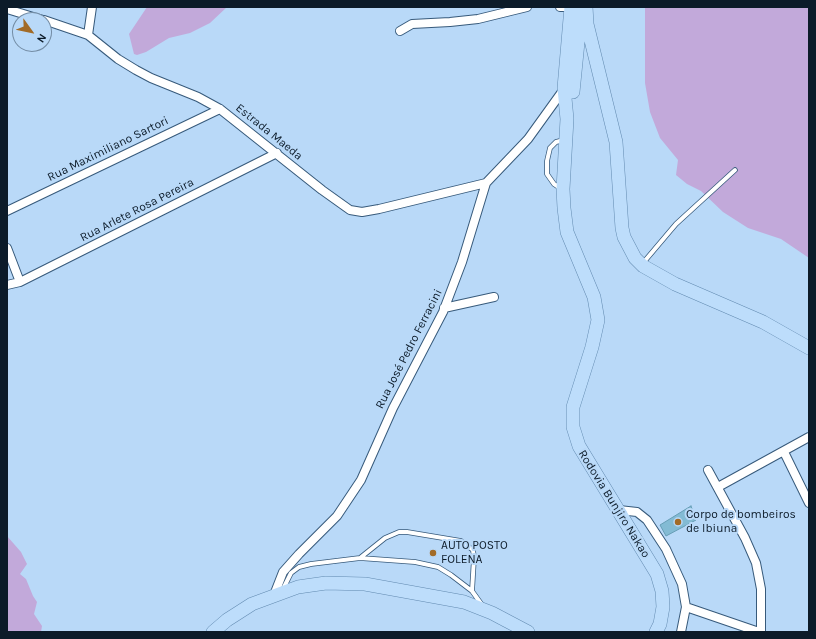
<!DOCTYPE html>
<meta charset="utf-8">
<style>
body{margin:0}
#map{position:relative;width:816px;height:639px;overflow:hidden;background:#b9d9f8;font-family:Karla,sans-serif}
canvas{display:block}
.frame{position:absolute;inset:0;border:8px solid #0c1b29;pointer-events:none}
.north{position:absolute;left:12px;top:12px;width:40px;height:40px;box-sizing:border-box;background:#b9d9f8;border:1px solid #748da5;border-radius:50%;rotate:123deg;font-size:11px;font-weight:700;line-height:16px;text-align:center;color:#0c1b29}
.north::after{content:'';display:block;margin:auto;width:14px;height:18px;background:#a26b27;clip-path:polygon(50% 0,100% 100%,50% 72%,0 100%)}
</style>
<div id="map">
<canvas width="816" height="639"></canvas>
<div class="frame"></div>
<div class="north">N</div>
</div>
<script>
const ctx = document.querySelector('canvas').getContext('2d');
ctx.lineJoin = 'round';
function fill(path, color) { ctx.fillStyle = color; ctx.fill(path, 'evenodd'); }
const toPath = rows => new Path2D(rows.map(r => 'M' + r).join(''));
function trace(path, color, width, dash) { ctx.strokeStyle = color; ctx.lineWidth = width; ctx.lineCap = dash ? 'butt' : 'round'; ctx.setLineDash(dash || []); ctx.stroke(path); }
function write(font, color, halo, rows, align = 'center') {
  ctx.font = font + ' Karla,sans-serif'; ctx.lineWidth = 4; ctx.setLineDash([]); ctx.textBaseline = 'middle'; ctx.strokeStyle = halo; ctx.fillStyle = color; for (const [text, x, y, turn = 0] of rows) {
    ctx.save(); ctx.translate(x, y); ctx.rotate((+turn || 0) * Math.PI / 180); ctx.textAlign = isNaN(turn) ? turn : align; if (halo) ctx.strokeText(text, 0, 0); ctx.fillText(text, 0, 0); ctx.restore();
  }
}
fill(toPath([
 [147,7,227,7,210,23,190,33,169,38,146,52,137,55,134,54,129,34],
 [645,7,809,7,809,258,781,239,748,228,723,212,701,191,687,184,676,175,678,160,660,138,650,112,645,83],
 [7,536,21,552,27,564,20,574,26,579,33,596,37,602,34,614,42,626,41,632,7,632]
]), '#c2a9da');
const building = toPath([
 [691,506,696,520,666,536,660,525,691,506]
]);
fill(building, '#83bbd4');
trace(building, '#669db5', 1);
const service = toPath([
 [560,188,554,184,547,174,547,161,550,148,556,142,564,140],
 [643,263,676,224,735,170],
 [360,558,385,538,399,532,407,532,461,541,473,550,474,558,472,591],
 [283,589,291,573,299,567,311,564,360,558,415,562,438,567,451,575,472,591,482,605]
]);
const minor = toPath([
 [560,7,571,7],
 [7,9,43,20],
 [44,20,88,35,118,59,136,70,151,78,198,97,220,109,322,190,350,210,362,212,379,209,486,183],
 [400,31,412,24,450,22,478,19,527,7],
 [88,35,92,7],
 [7,211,220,109],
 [7,248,20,282],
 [7,285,20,282,277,153],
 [444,308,494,297],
 [784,452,809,503],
 [708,470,745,538,756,563,761,589,761,632],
 [718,487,809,437],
 [619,510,637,512,647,520,666,549,682,584,686,607,681,632],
 [274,595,283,572,299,554,337,516,361,480,393,408,443,312,462,262,486,183,528,139,564,89],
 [686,607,759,632]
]);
const primary = toPath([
 [571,7,564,88,567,119,563,189,564,208,567,232,594,297,598,320,592,347,573,407,573,427,579,446,657,574,662,591,663,607,660,624,656,632],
 [586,7,587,24,616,142,622,228,624,237,635,258,643,266,675,284,763,322,809,348],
 [573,92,581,12],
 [213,632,227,620,252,604,298,587,326,583,365,584,464,602,492,613,528,632]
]);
trace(service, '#375a7b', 5.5);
trace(minor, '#375a7b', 10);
trace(primary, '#628ab0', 14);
trace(service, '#fff', 4);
trace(minor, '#fff', 8);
trace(primary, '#bdddfb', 13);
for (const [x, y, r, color] of [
 [678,522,4,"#a26b27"],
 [433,553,4,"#a26b27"]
]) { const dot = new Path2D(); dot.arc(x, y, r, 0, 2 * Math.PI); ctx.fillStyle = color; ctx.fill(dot); trace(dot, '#b9d9f8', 1.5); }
write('12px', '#0c1b29', '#b9d9f8', [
 ["Estrada Maeda",269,132,39],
 ["Rua Maximiliano Sartori",108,149,-26],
 ["Rua Arlete Rosa Pereira",137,210,-27],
 ["Rua José Pedro Ferracini",409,349,-63],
 ["Rodovia Bunjiro Nakao",614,504,58]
]);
write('12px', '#0c1b29', '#b9d9f8', [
 ["Corpo de bombeiros",686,515],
 ["de Ibiuna",686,529],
 ["AUTO POSTO",441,546],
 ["FOLENA",441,560]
], 'left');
</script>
